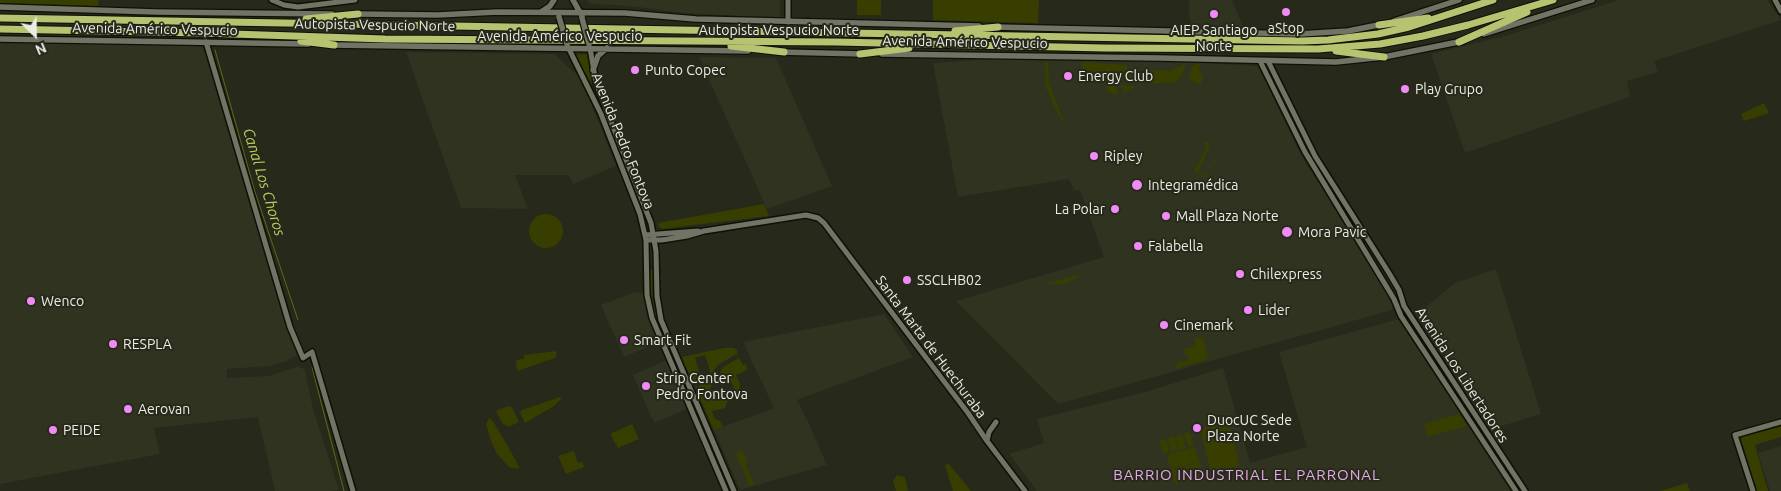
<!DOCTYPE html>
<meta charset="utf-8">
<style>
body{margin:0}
#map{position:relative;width:1781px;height:491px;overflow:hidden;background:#27291b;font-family:Ubuntu,sans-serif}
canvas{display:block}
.north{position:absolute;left:10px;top:10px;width:50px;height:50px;-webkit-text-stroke:4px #27291b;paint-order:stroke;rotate:157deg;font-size:14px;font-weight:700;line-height:20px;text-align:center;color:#ebede4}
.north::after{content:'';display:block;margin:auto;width:18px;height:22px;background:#ebede4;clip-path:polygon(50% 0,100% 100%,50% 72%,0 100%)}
</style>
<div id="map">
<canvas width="1781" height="491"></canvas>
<div class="north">N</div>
</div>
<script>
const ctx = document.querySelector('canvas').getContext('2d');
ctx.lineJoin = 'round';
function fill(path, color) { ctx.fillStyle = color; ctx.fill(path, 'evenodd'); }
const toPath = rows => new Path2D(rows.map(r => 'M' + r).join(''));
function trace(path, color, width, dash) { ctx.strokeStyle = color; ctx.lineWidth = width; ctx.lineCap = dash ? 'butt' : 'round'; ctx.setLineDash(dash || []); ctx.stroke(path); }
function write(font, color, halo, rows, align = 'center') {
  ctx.font = font + ' Ubuntu,sans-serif'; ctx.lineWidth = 4; ctx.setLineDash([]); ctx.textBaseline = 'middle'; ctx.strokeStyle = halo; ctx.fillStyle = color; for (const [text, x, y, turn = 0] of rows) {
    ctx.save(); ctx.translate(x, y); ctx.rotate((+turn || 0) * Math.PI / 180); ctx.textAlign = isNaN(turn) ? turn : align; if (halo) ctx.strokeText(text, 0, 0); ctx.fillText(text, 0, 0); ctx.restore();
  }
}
fill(toPath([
 [585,0,780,0,780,18,685,13,630,6,592,4],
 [1189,0,1232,0,1244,29,1190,28],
 [1619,0,1767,0,1781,20,1654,61,1658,72,1627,81,1630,97,1465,153,1431,54,1505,36],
 [0,43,185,44,205,48,289,313,305,352,284,362,269,366,227,369,227,378,269,376,299,366,305,370,313,409,339,490,330,491,275,491,258,417,154,428,160,454,0,484],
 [406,52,554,54,581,78,616,166,573,184,569,175,515,175,528,209,461,208],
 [699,57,776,58,832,186,767,209],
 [1023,57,1187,62,1258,66,1301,155,1393,302,1392,310,1058,404,956,301,1104,257,1080,190,1074,190,1069,179,958,197,933,63],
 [1496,269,1541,414,1495,428,1417,314,1455,283],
 [635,292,644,293,650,323,659,342,624,357,601,305],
 [884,314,913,357,797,400,809,424,827,465,740,490,714,430,774,408,743,342],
 [1399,319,1511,491,1037,491,1009,454,1044,443,1037,419,1145,392,1223,368,1250,463,1307,447,1279,352],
 [667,360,687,409,654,423,633,375],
 [1781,446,1781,491,1770,491,1758,453]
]), '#30331f');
fill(toPath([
 [0,0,99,0,98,6,0,3],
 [857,0,881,0,881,15,857,15],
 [933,0,1039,0,1038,23,933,20],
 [587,54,594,84,597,93,575,55],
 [1044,62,1048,62,1049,83,1062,117,1068,125,1061,120,1046,88],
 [1085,62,1127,65,1128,74,1143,75,1143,79,1100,77,1085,70,1080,64],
 [1184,64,1186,64,1180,78,1174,83,1149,83,1149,79,1146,78,1147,70,1171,71],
 [1194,64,1200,64,1199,68,1203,78,1200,85,1189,79,1190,71],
 [1108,85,1134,86,1134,87,1122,94,1124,89,1118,86,1116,88,1119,92,1113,95,1105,88],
 [1764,103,1769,113,1744,121,1741,114],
 [1205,142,1208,142,1210,148,1206,153,1198,173,1205,175,1214,157,1215,163,1212,162,1206,176,1209,178,1203,177,1196,172,1194,168,1194,167,1197,167,1207,145,1204,144],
 [764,204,769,216,662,229,659,227,658,223],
 '529 231a17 17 0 1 1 34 0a17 17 0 1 1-34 0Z',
 [651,269,653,271,652,296,658,326,652,307,648,284,648,272],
 [1085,273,1065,284,1046,284],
 [1203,337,1208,359,1174,369,1180,360,1185,362,1188,360,1187,354,1183,353,1186,348,1191,348,1195,344,1195,339],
 [724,348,734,348,737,350,737,354,719,364,711,374,705,355,695,358,701,377,692,381,682,357],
 [556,351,557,353,555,358,517,371,516,360,524,359,524,355],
 [673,351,732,491,720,471,669,352],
 [739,358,743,365,746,364,747,370,736,375,740,384,739,393,735,394,732,383,718,376,723,367],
 [712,382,713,385,710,387,711,391,705,394,707,398,713,396,715,400,719,399,717,394,729,389,730,393,725,408,712,411,715,419,720,421,723,427,714,430,695,387],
 [560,397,562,398,554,406,525,423,520,412,522,410],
 [508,406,512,407,519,422,508,427,502,423,496,411],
 [1459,414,1467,426,1428,437,1424,424],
 [489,418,492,420,499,431,515,459,519,467,518,469,509,467,497,454,491,441,486,424],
 [1228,422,1240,466,1211,473,1200,429],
 [632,424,639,439,618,448,610,434],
 [1781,425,1781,437,1755,445,1768,491,1757,491,1741,439,1744,436],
 [1190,432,1194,445,1188,447,1184,434],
 [1182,434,1186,448,1179,450,1176,436],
 [1174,437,1178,450,1171,452,1167,438],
 [1166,439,1169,452,1163,454,1159,441],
 [1195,447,1199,462,1170,469,1167,455],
 [742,450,747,461,745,463,754,484,750,486,736,454],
 [574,451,578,463,582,462,584,467,566,474,558,456],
 [1200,462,1204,477,1175,484,1171,470],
 [949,464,971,491,953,491,945,465],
 [897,475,905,477,908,491,896,491,893,481],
 [1687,483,1690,491,1660,491]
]), '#383e00');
trace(toPath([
 [215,50,255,192,298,320],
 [312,367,344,491]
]), '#616a10', 1);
const tertiary = toPath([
 [272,0,284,5,298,7,355,0],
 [1775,0,1781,11],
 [788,22,788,0],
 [206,42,290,327,303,358,312,352,353,491],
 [568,47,601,114,640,214,646,240,647,295,652,318,726,491],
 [590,48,596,83,651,223,656,251,657,296,661,320,734,491],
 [1260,61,1305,152,1394,299,1401,316,1516,491],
 [1268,61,1315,156,1389,273,1399,290,1404,306,1525,491],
 [645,235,698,231],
 [646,240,662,240,687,236,704,231,806,215,818,218,824,223,968,413,987,441,1025,491],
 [987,441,989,432,996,422],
 [1753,491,1735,435,1781,422]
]);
const secondary = toPath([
 [573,0,582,16],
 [0,7,156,12,332,14],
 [541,12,550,6,554,0],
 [356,14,438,15,497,12,625,13,696,19,979,26],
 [1394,21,1459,0],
 [995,27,1299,34,1348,31,1383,24],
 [1484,34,1592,0],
 [0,39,308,44],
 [330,45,748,51],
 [779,52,863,54],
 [882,54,1160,58,1336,62,1384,57,1463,41],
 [593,70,598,56,607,48]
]);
const motorway = toPath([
 [0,18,1302,41,1328,40,1378,34,1409,27,1493,0],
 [306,19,358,14],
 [1379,25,1428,18],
 [0,29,202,33,385,39,836,42,1104,48,1318,49,1380,44,1423,36,1468,25,1553,0],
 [955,31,998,27],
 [301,41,334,45],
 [1459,42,1527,12],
 [731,46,784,52],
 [1336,51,1384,57],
 [860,54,909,48]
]);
trace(tertiary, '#101106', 8);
trace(secondary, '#101106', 8);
trace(motorway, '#101106', 9);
trace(tertiary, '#717465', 5);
trace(secondary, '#717465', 5.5);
trace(motorway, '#b7c371', 7);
const secondaryBridge = toPath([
 [559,17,567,44],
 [582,18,589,44]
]);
trace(secondaryBridge, '#101106', 8, []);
trace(secondaryBridge, '#717465', 5.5);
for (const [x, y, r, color] of [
 [1286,12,5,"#f08bf5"],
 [1214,14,5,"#f08bf5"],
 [635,70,5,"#f08bf5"],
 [1068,76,5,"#f08bf5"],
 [1405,89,5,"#f08bf5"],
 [1094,156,5,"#f08bf5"],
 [1137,185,6,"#f08bf5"],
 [1115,209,5,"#f08bf5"],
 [1166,216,5,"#f08bf5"],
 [1287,232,6,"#f08bf5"],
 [1138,246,5,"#f08bf5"],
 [1240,274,5,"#f08bf5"],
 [907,280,5,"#f08bf5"],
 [31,301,5,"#f08bf5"],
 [1248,310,5,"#f08bf5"],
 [1164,325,5,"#f08bf5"],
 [624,340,5,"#f08bf5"],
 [113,344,5,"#f08bf5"],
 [646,386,5,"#f08bf5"],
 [128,409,5,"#f08bf5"],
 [1197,428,5,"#f08bf5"],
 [53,430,5,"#f08bf5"]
]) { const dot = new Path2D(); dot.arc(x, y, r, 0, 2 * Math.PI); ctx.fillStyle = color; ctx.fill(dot); trace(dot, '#27291b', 2); }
write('14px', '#ebede4', '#27291b', [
 ["Autopista Vespucio Norte",375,25,1],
 ["Avenida Américo Vespucio",155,29,1],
 ["Autopista Vespucio Norte",779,30],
 ["Avenida Américo Vespucio",560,36],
 ["Avenida Américo Vespucio",965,42,1],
 ["Avenida Pedro Fontova",623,141,68],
 ["Santa Marta de Huechuraba",931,347,53],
 ["Avenida Los Libertadores",1462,375,57]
]);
write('14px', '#ebede4', '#27291b', [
 ["aStop",1286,28,"center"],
 ["AIEP Santiago",1214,30,"center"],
 ["Norte",1214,46,"center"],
 ["Punto Copec",645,70],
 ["Energy Club",1078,76],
 ["Play Grupo",1415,89],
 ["Ripley",1104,156],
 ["Integramédica",1148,185],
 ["La Polar",1105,209,"right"],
 ["Mall Plaza Norte",1176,216],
 ["Mora Pavic",1298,232],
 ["Falabella",1148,246],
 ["Chilexpress",1250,274],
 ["SSCLHB02",917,280],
 ["Wenco",41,301],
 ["Lider",1258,310],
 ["Cinemark",1174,325],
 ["Smart Fit",634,340],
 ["RESPLA",123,344],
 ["Strip Center",656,378],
 ["Pedro Fontova",656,394],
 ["Aerovan",138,409],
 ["DuocUC Sede",1207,420],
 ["Plaza Norte",1207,436],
 ["PEIDE",63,430]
], 'left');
write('italic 15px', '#becc5d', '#27291b', [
 ["Canal Los Choros",264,182,73]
]);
ctx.letterSpacing = '1px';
write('15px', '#e3abe5', '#27291b', [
 ["BARRIO INDUSTRIAL EL PARRONAL",1247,475]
]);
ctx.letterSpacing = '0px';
</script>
